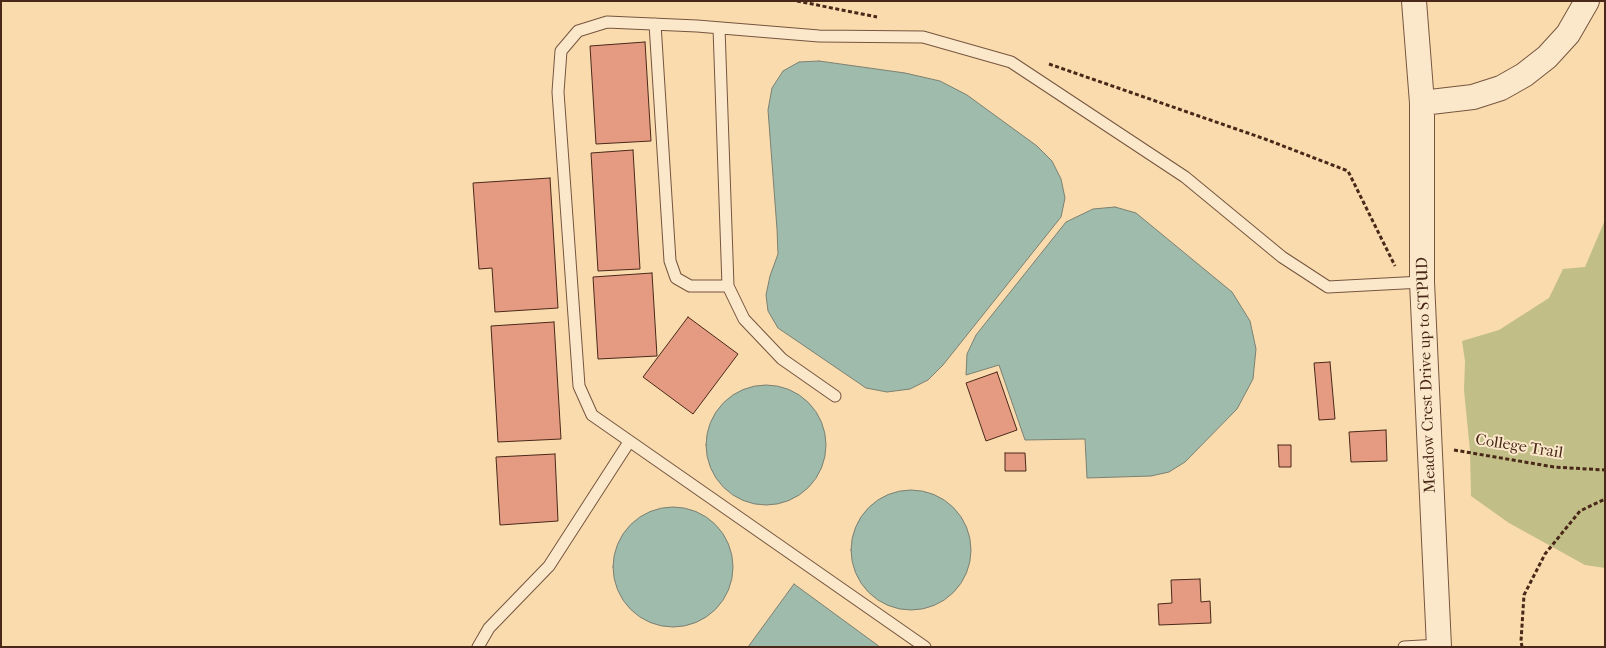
<!DOCTYPE html>
<style>
body{margin:0}
#map{position:relative;width:1606px;height:648px;overflow:hidden;background:#f9dbad;font-family:"IM FELL French Canon",serif}
canvas{display:block}
.frame{position:absolute;inset:0;border:2px solid #4a2819;pointer-events:none}
</style>
<div id="map">
<canvas width="1606" height="648"></canvas>
<div class="frame"></div>
</div>
<script>
const ctx = document.querySelector('canvas').getContext('2d');
ctx.lineJoin = 'round';
function fill(path, color) { ctx.fillStyle = color; ctx.fill(path, 'evenodd'); }
const toPath = rows => new Path2D(rows.map(r => 'M' + r).join(''));
function trace(path, color, width, dash) { ctx.strokeStyle = color; ctx.lineWidth = width; ctx.lineCap = dash ? 'butt' : 'round'; ctx.setLineDash(dash || []); ctx.stroke(path); }
function write(font, color, halo, rows, align = 'center') {
  ctx.font = font + ' "IM FELL French Canon",serif'; ctx.lineWidth = 4; ctx.setLineDash([]); ctx.textBaseline = 'middle'; ctx.strokeStyle = halo; ctx.fillStyle = color; for (const [text, x, y, turn = 0] of rows) {
    ctx.save(); ctx.translate(x, y); ctx.rotate((+turn || 0) * Math.PI / 180); ctx.textAlign = isNaN(turn) ? turn : align; if (halo) ctx.strokeText(text, 0, 0); ctx.fillText(text, 0, 0); ctx.restore();
  }
}
fill(toPath([
 [1605,220,1605,568,1585,565,1509,523,1471,496,1470,451,1464,390,1465,361,1462,341,1499,330,1549,298,1563,269,1585,267]
]), '#c1bf87');
const water = toPath([
 [819,61,905,73,940,81,967,95,1037,146,1052,161,1061,179,1065,198,1061,217,943,365,928,380,910,389,887,392,866,388,778,328,768,311,766,295,770,276,778,254,777,229,768,110,772,88,783,71,799,62,819,61],
 [1115,207,1136,213,1232,292,1250,321,1256,349,1253,379,1237,409,1185,462,1169,472,1151,476,1087,478,1085,439,1025,440,999,365,966,375,967,354,976,335,1066,222,1093,209,1115,207],
 '706 445a60 60 0 1 1 120 0a60 60 0 1 1-120 0Z',
 '851 550a60 60 0 1 1 120 0a60 60 0 1 1-120 0Z',
 '613 567a60 60 0 1 1 120 0a60 60 0 1 1-120 0Z',
 [794,584,880,647,748,647,794,584]
]);
fill(water, '#9ebbac');
trace(water, '#7c8071', 1);
const building = toPath([
 [645,42,651,141,596,144,590,46,645,42],
 [633,150,640,269,598,271,591,153,633,150],
 [550,178,558,308,495,312,492,268,479,269,473,183,550,178],
 [652,273,657,356,598,359,593,277,652,273],
 [688,317,738,354,693,414,643,377,688,317],
 [554,322,561,439,498,442,491,326,554,322],
 [1330,362,1335,419,1319,420,1314,363,1330,362],
 [997,372,1017,430,986,441,966,383,997,372],
 [1386,430,1387,461,1351,462,1349,432,1386,430],
 [1278,445,1291,445,1291,467,1279,467,1278,445],
 [1005,453,1025,453,1026,471,1005,471,1005,453],
 [555,454,558,521,500,525,496,457,555,454],
 [1200,579,1201,602,1210,601,1211,623,1159,625,1158,604,1172,603,1171,580,1200,579]
]);
fill(building, '#e49b82');
trace(building, '#4a2819', 1);
const lane = toPath([
 [655,24,670,261,676,278,690,286,728,286],
 [719,28,728,286,744,319,782,359,835,396],
 [478,647,489,628,549,566,629,442],
 [925,647,592,415,579,386,558,92,561,51,578,31,607,22,697,26,819,36,923,37,1011,62,1185,177,1282,257,1328,287,1422,282],
 [1404,647,1439,645]
]);
const street = toPath([
 [1414,1,1422,103,1422,282,1439,647],
 [1422,103,1473,97,1501,88,1524,75,1547,57,1568,34,1587,1]
]);
trace(lane, '#76553e', 13);
trace(street, '#76553e', 26);
trace(toPath([
 [797,1,877,17],
 [1049,64,1265,139,1348,171,1395,266],
 [1454,450,1554,467,1605,470],
 [1522,647,1521,641,1524,595,1545,554,1580,511,1605,499]
]), '#4a2819', 3, [4, 2.5]);
trace(lane, '#fbe8ca', 11);
trace(street, '#fbe8ca', 24);
write('16px', '#4a2819', '#fbe8ca', [
 ["Meadow Crest Drive up to STPUD",1427,375,-92],
 ["College Trail",1519,447,9]
]);
</script>
